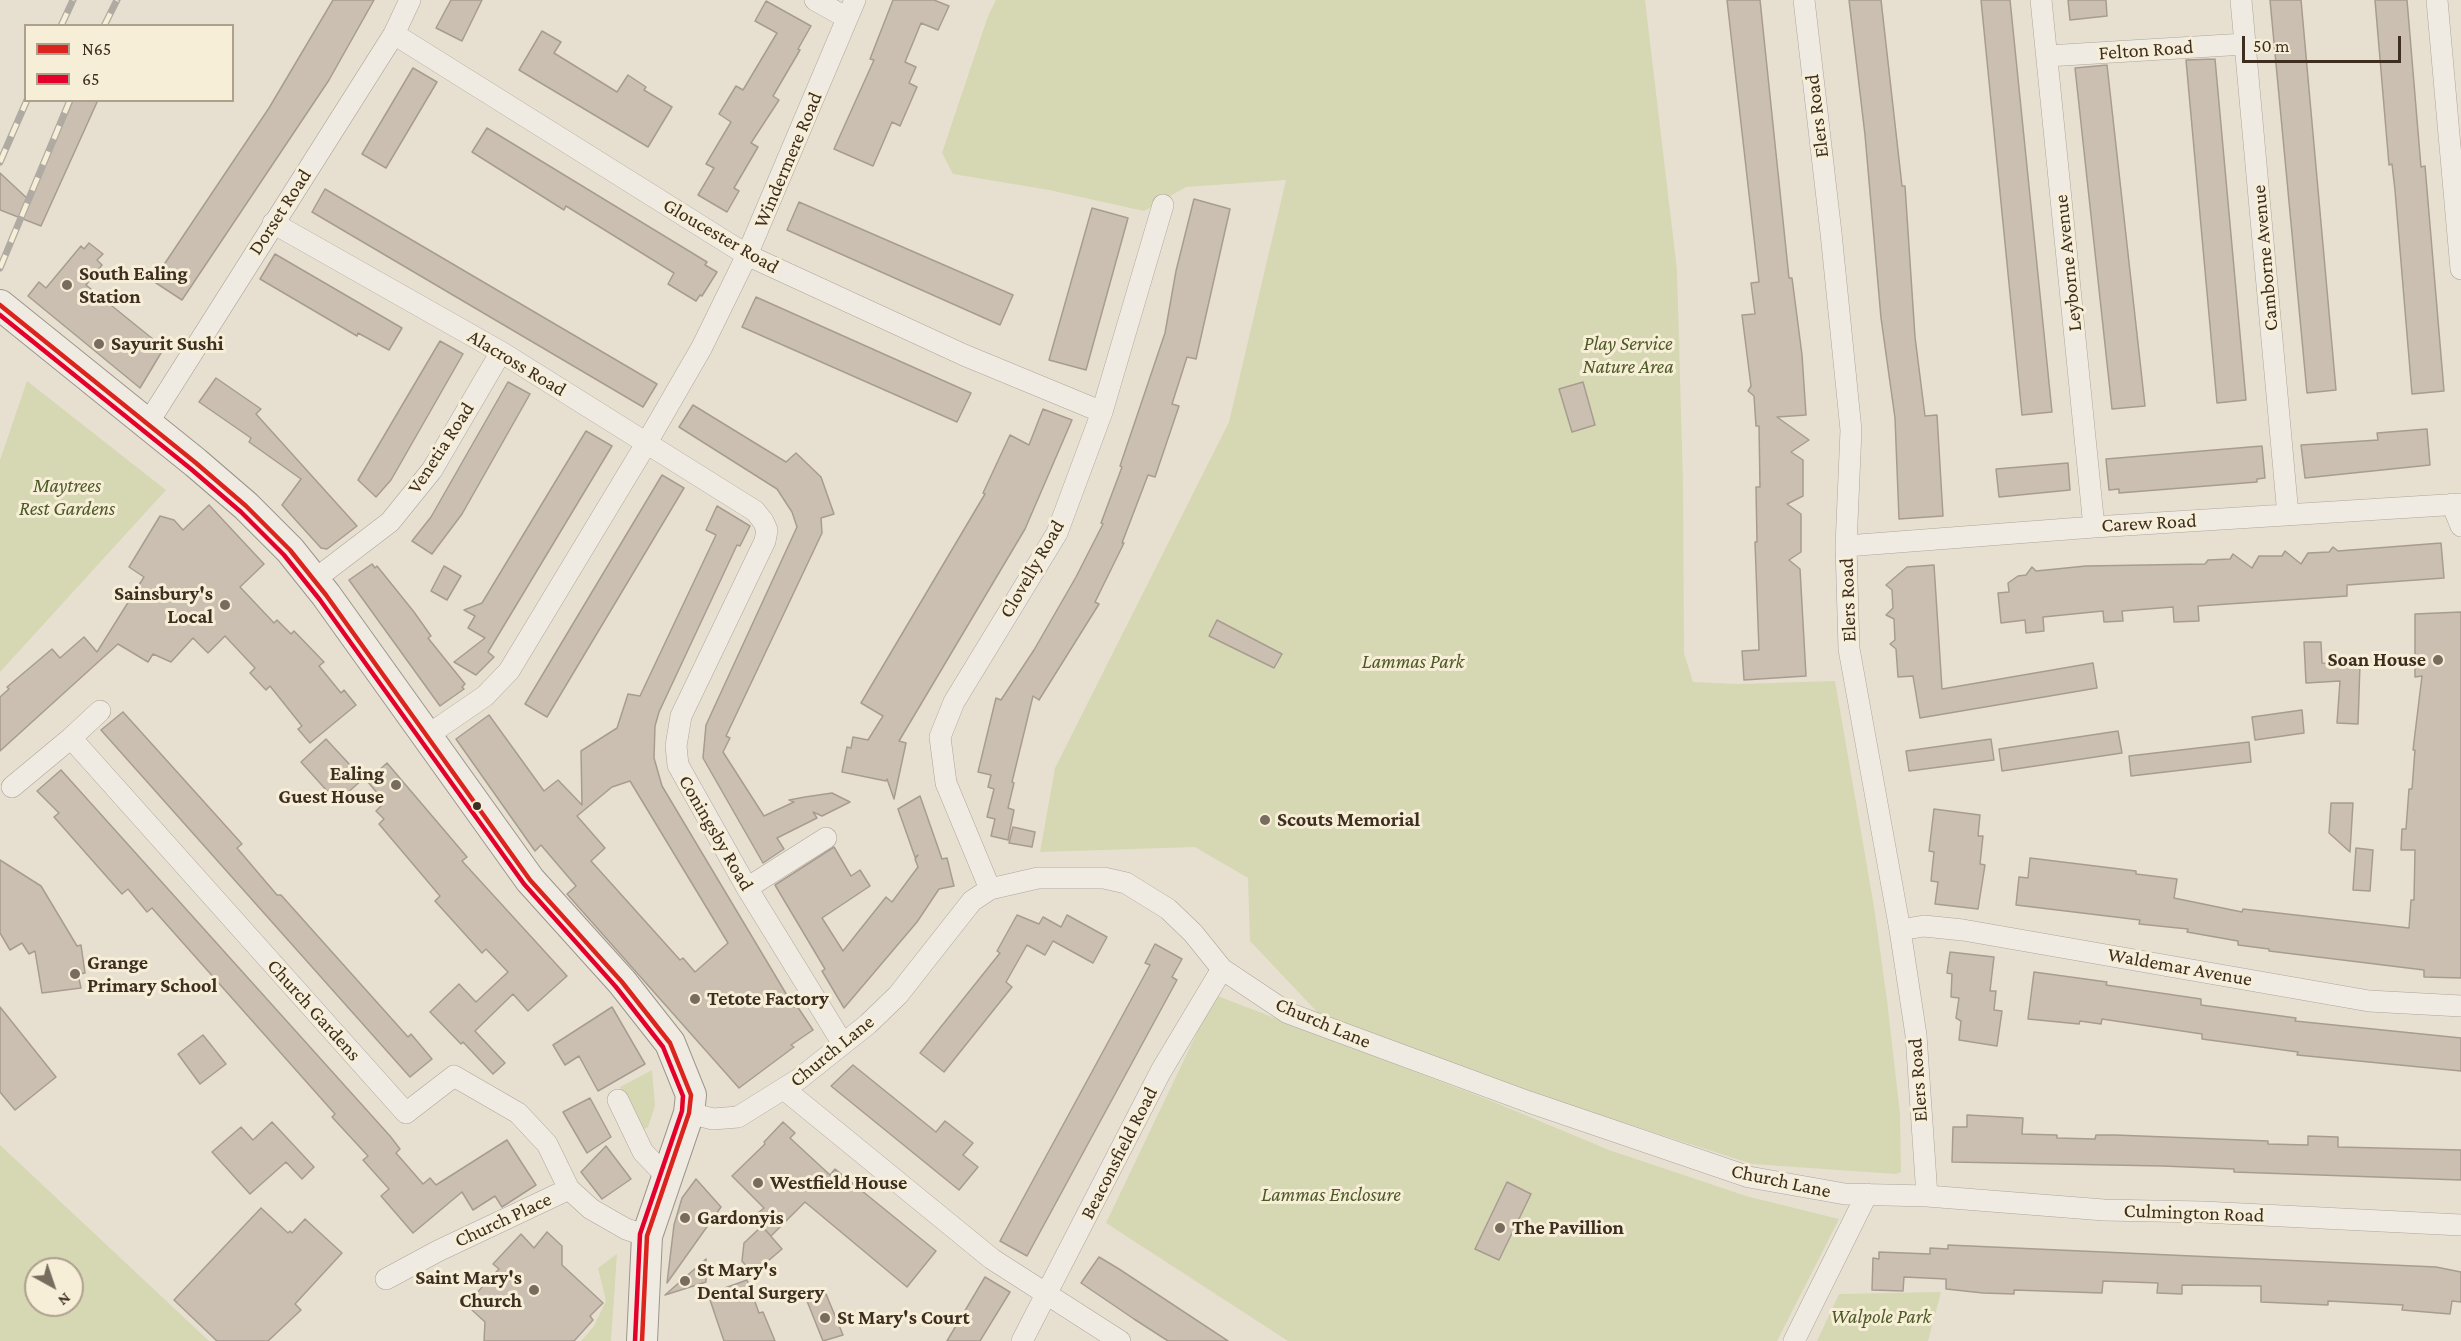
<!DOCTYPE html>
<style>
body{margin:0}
#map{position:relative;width:2461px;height:1341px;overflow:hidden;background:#e7e0d1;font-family:"Crimson Pro",serif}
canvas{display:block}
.legend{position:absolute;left:24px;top:24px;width:210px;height:78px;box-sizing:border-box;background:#f7eed8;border:2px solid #ada18e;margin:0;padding:8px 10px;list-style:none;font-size:18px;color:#3d2e20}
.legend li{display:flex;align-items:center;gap:12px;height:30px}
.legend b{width:30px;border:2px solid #ada18e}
.north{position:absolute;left:24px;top:1257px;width:60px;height:60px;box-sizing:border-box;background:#f7eed8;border:2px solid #ada18e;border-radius:50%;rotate:140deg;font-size:16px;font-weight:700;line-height:24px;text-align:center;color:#3d2e20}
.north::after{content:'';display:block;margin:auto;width:21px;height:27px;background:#786c5e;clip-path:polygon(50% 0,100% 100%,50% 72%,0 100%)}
.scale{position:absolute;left:2242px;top:36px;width:159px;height:27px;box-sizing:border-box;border:3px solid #3d2e20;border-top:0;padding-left:8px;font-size:18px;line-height:21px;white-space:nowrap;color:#3d2e20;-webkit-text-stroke:4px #f7eed8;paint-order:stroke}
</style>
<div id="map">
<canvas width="2461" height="1341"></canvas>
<ul class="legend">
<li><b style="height:8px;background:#dc241f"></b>N65</li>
<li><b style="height:8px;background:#e4002b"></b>65</li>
</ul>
<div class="north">N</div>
<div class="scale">50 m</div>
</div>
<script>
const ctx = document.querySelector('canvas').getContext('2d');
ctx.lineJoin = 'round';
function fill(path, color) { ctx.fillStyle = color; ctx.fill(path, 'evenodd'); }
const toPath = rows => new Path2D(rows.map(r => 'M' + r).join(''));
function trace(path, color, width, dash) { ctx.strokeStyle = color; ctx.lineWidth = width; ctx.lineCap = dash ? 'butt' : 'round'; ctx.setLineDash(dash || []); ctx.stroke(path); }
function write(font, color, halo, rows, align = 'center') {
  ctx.font = font + ' "Crimson Pro",serif'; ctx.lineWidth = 6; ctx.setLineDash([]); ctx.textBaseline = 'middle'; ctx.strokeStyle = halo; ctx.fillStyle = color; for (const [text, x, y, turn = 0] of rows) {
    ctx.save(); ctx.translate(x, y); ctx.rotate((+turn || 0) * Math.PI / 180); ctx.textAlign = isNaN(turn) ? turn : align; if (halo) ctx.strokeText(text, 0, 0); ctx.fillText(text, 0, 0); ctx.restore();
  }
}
fill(toPath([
 [996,0,1645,0,1677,270,1683,484,1684,653,1693,682,1738,684,1835,681,1874,907,1887,1000,1900,1114,1901,1172,1896,1174,1752,1164,1451,1067,1320,1015,1250,941,1248,878,1195,847,1040,852,1055,768,1229,422,1286,180,1186,187,1144,211,1049,190,953,174,942,153,988,16],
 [27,381,166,490,0,672,0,460],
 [1215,995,1494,1102,1609,1150,1746,1196,1839,1219,1777,1341,1288,1341,1106,1223],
 [652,1070,655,1106,648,1127,637,1133,620,1087],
 [0,1145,209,1341,0,1341],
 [36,1269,72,1269,72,1305,36,1305],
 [617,1254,611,1341,581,1341,594,1326,606,1301,598,1268],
 [1941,1292,1928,1341,1817,1341,1839,1294]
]), '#d6d7b3');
const building = toPath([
 [333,0,374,0,329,80,182,300,153,281,269,108,333,0],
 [451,0,482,0,462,41,436,28,451,0],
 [893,0,934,0,949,6,938,30,921,23,905,62,916,67,909,83,917,87,900,126,892,122,873,166,834,149,874,60,870,59,893,0],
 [1727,0,1760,0,1789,278,1792,278,1802,355,1806,415,1777,417,1809,440,1791,452,1803,460,1803,496,1787,504,1801,514,1801,552,1789,560,1800,569,1806,676,1744,680,1742,651,1759,650,1755,542,1757,542,1756,487,1760,487,1759,426,1756,426,1754,396,1748,391,1751,386,1742,315,1755,314,1751,283,1759,282,1727,0],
 [1849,0,1881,0,1902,186,1905,186,1915,337,1925,416,1937,415,1943,516,1899,519,1895,418,1881,318,1865,135,1849,0],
 [1981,0,2010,0,2052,412,2022,415,1981,0],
 [2068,0,2106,0,2107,16,2070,20,2068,0],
 [2270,0,2301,0,2336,390,2307,393,2270,0],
 [2375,0,2407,0,2421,167,2425,166,2444,391,2412,394,2395,190,2392,164,2389,165,2375,0],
 [766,1,811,26,798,49,800,50,773,96,779,100,751,143,758,147,734,188,739,191,727,212,698,195,714,168,706,164,731,122,719,114,736,86,743,90,777,33,755,21,766,1],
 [542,31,561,42,554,53,617,92,628,75,646,87,644,90,672,107,648,147,519,70,542,31],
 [2215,59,2246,400,2217,403,2186,60,2215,59],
 [2107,65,2145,406,2112,409,2075,68,2107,65],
 [413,68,437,82,386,168,362,154,413,68],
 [73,100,98,100,41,226,0,210,0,173,30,201,73,100],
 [487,128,707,262,705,265,717,272,702,296,700,295,696,301,668,284,674,273,566,206,564,210,472,152,487,128],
 [325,189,657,384,643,407,312,212,325,189],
 [1194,199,1230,209,1196,359,1187,357,1172,404,1179,406,1155,477,1148,475,1122,543,1124,543,1095,602,1099,604,1039,700,1033,696,1012,782,1014,783,1008,808,1014,810,1008,840,991,836,995,819,987,817,994,789,988,787,991,775,978,772,996,698,1001,700,1034,650,1076,577,1103,524,1101,523,1122,467,1120,466,1165,333,1176,271,1194,199],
 [799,202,1013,295,1000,325,787,230,799,202],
 [1092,208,1128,218,1086,370,1049,360,1092,208],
 [89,243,103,254,97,260,102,265,86,285,164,348,140,388,28,296,39,282,46,288,81,246,84,249,89,243],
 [275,254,402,328,389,350,358,333,357,336,260,279,275,254],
 [756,297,971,393,957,422,742,327,756,297],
 [440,341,463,354,391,480,376,497,358,480,440,341],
 [216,378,261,409,256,414,357,526,327,549,321,548,282,505,301,479,249,442,251,438,199,402,216,378],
 [508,382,530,394,462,514,432,554,412,541,431,517,508,382],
 [1583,382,1595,425,1572,432,1559,389,1583,382],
 [693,405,786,462,796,453,821,477,834,514,821,518,822,533,726,736,730,738,723,752,764,816,794,802,789,800,805,797,832,793,850,802,822,816,813,812,817,818,777,838,784,849,763,863,703,758,706,725,797,527,792,512,777,489,679,427,693,405],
 [1043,409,1072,420,1025,529,899,741,906,743,894,799,887,779,886,781,842,772,847,747,851,748,853,737,868,740,883,716,861,703,985,494,983,493,1010,435,1029,445,1043,409],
 [2427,429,2430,465,2305,478,2301,445,2378,440,2377,433,2427,429],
 [586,431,612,446,488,652,494,657,476,675,454,662,485,638,468,628,475,616,464,610,482,603,586,431],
 [2262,446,2265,478,2257,479,2257,482,2119,493,2119,489,2109,490,2106,459,2262,446],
 [2068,463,2070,490,1999,497,1996,469,2068,463],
 [662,475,684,488,547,717,525,704,662,475],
 [209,505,264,564,240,587,274,623,277,620,291,634,294,631,324,662,319,666,341,693,344,690,356,705,310,743,298,729,302,726,270,686,266,690,250,673,255,668,225,636,208,653,193,638,171,662,153,654,148,662,118,644,0,751,0,697,9,689,7,687,52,649,60,658,84,637,97,652,144,577,129,567,160,516,174,520,183,530,209,505],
 [717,506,750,526,740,546,737,545,659,712,655,726,654,758,662,786,794,1007,797,1006,813,1030,791,1045,794,1047,739,1088,567,894,576,886,541,845,535,851,456,739,489,715,544,791,558,780,582,805,581,751,617,728,628,694,640,696,716,535,706,530,717,506],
 [630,781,728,943,695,972,683,958,680,960,591,861,605,848,577,816,612,787,630,781],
 [2441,543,2444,578,2347,585,2347,596,2198,606,2199,621,2174,622,2173,607,2122,611,2123,621,2104,622,2103,611,2043,617,2044,631,2026,633,2025,620,2001,623,1998,593,2009,592,2008,583,2018,576,2026,575,2032,567,2036,571,2086,566,2205,564,2208,560,2230,559,2233,554,2252,568,2259,556,2282,556,2285,551,2301,564,2308,553,2329,552,2333,547,2338,551,2441,543],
 [372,564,375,568,377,566,414,612,431,636,428,638,465,684,462,687,464,689,440,706,349,580,372,564],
 [1934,565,1942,689,2093,663,2097,688,1920,718,1913,676,1898,677,1896,649,1890,644,1895,640,1894,619,1886,615,1893,608,1892,590,1886,585,1907,567,1934,565],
 [444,566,461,576,447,600,431,591,444,566],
 [2461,612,2461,978,2424,977,2424,970,2269,951,2269,949,2238,945,2238,941,2187,932,2188,929,2139,924,2140,920,2016,905,2019,877,2028,878,2030,858,2136,871,2136,874,2177,879,2174,898,2242,912,2243,909,2409,928,2411,900,2414,900,2415,850,2401,850,2402,829,2406,829,2409,789,2412,789,2415,750,2413,750,2422,676,2415,677,2415,614,2461,612],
 [1217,620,1282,654,1274,668,1209,636,1217,620],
 [2304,642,2321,642,2322,663,2360,664,2358,724,2337,723,2340,681,2306,683,2304,642],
 [2302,710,2304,733,2255,740,2252,717,2302,710],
 [123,712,242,844,237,848,277,895,281,895,408,1037,411,1034,432,1059,410,1077,101,730,123,712],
 [2118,731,2122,753,2002,771,1999,749,2118,731],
 [326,739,363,779,337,802,301,762,326,739],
 [1991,739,1994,760,1909,771,1906,751,1991,739],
 [2249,742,2251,762,2131,776,2129,756,2249,742],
 [387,763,467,857,462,861,567,976,528,1011,513,994,475,1031,505,1063,493,1074,463,1042,461,1044,430,1012,459,984,476,1002,508,972,486,949,482,953,435,901,440,896,379,824,384,819,376,811,385,802,367,781,387,763],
 [61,770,390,1136,400,1149,396,1153,423,1184,430,1178,436,1185,507,1140,536,1185,502,1207,495,1196,473,1210,462,1192,413,1233,381,1196,389,1189,363,1160,368,1156,332,1117,335,1114,152,908,147,912,128,889,122,894,54,817,59,813,37,791,61,770],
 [920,796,942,859,947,858,954,886,939,889,917,922,844,1008,822,971,825,969,775,885,834,847,851,876,860,870,870,886,822,918,843,951,886,897,892,902,918,867,915,859,918,855,915,857,898,809,920,796],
 [2331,803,2353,803,2350,852,2329,833,2331,803],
 [1934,809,1980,815,1978,836,1983,836,1980,864,1985,865,1978,909,1935,904,1938,882,1931,881,1934,852,1929,851,1934,809],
 [1013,827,1035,832,1032,847,1009,843,1013,827],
 [2356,848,2373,850,2370,891,2353,890,2356,848],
 [0,860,41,886,77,946,81,945,85,973,78,974,81,988,42,993,35,951,29,954,22,943,10,950,0,933,0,860],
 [1017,915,1039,924,1043,917,1061,927,1067,915,1107,937,1093,963,1053,941,1045,955,1027,945,1006,982,1012,987,944,1072,920,1053,1000,953,997,951,1017,915],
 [1155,944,1182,959,1172,977,1177,980,1027,1256,1000,1241,1150,965,1145,963,1155,944],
 [1950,952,1994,957,1990,991,1996,991,1994,1010,2002,1011,1997,1046,1959,1040,1961,1021,1956,1018,1959,998,1951,997,1952,974,1947,973,1950,952],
 [2034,972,2107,982,2106,985,2201,999,2201,1005,2296,1018,2295,1021,2461,1038,2461,1071,2297,1055,2298,1052,2202,1039,2202,1034,2102,1019,2101,1024,2080,1021,2079,1024,2028,1019,2034,972],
 [0,1007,56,1077,15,1110,0,1092,0,1007],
 [612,1007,645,1064,598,1091,579,1056,565,1065,553,1045,612,1007],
 [203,1035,226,1064,200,1084,178,1054,203,1035],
 [853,1065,936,1132,945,1121,973,1143,963,1155,978,1167,959,1190,831,1086,853,1065],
 [590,1098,611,1137,587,1153,563,1112,590,1098],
 [1967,1115,2023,1118,2022,1134,2057,1135,2057,1138,2095,1139,2096,1135,2115,1135,2268,1141,2268,1144,2308,1145,2308,1136,2338,1137,2338,1147,2461,1150,2461,1180,2234,1172,2234,1169,2163,1166,1952,1162,1953,1127,1967,1127,1967,1115],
 [272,1122,314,1167,302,1179,286,1162,250,1194,212,1152,241,1127,253,1140,272,1122],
 [783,1122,795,1133,790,1138,830,1175,835,1169,936,1251,907,1287,805,1202,771,1236,753,1217,764,1208,732,1176,765,1144,764,1142,783,1122],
 [606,1146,631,1179,602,1199,581,1172,606,1146],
 [696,1179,721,1207,667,1283,674,1225,682,1198,696,1179],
 [1507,1182,1531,1194,1499,1260,1475,1249,1507,1182],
 [261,1208,288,1233,290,1231,292,1233,305,1219,342,1253,295,1304,301,1310,268,1341,217,1341,174,1300,261,1208],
 [762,1226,782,1249,753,1274,742,1261,744,1243,762,1226],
 [547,1232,562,1246,562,1265,603,1303,590,1316,593,1320,574,1341,484,1341,485,1322,472,1310,472,1298,499,1269,493,1264,521,1234,534,1248,547,1232],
 [1948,1245,2436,1267,2461,1272,2461,1302,2452,1301,2450,1314,2402,1310,2403,1305,2328,1301,2328,1305,2261,1302,2261,1286,2182,1285,2182,1294,2157,1293,2158,1283,2103,1281,2102,1293,2014,1290,2014,1294,1983,1293,1946,1289,1946,1279,1904,1277,1903,1291,1872,1290,1873,1258,1879,1259,1879,1252,1930,1254,1930,1248,1948,1249,1948,1245],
 [1099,1257,1119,1269,1228,1341,1168,1341,1134,1319,1081,1283,1099,1257],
 [706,1259,706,1282,665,1295,706,1259],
 [985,1277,1010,1292,980,1341,947,1341,985,1277],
 [747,1280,759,1313,763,1312,775,1341,724,1341,708,1294,747,1280],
 [826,1294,843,1335,823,1341,807,1301,826,1294]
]);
fill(building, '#cbbfb2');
trace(building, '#a89c90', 1.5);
const street = toPath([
 [815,0,847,18],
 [1804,0,1831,233,1851,430,1846,546,1849,649,1900,930,1916,1035,1927,1196],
 [2041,0,2094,527],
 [2241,0,2288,515],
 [2437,0,2461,269],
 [394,34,747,255,964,355,1102,412],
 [2047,56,2245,44],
 [273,223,501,352,755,511,763,521,767,530,765,541,681,716,676,746,678,765,747,888,843,1044],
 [148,423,394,34,410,0],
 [2452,504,2461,526],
 [1846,546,2094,527,2461,504],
 [314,580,390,522,432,470,501,352],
 [428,735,485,696,509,671,646,444,702,347,747,255,855,0],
 [71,738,100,711],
 [12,787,71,738,406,1113,454,1076,518,1113,547,1144,569,1189,591,1209,626,1229,647,1236],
 [747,888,826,838],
 [990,889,946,783,940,737,954,702,1057,533,1102,412,1163,205],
 [1900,930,1924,926,1963,930,2369,1001,2461,1006],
 [784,1089,992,1259,1120,1341],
 [618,1100,643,1152,667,1177],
 [689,1113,713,1119,738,1117,799,1079,868,1024,898,995,972,901,990,889,1038,878,1104,878,1126,883,1168,909,1193,933,1222,969,1288,1013,1529,1102,1749,1177,1845,1194,1927,1196,2104,1210,2203,1212,2461,1225],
 [386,1279,438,1251,569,1189],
 [1022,1341,1161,1071,1222,969],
 [1794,1341,1867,1194]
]);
const secondary = toPath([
 [0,305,196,463,246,506,290,550,326,595,530,880,622,982,670,1043,691,1095,689,1113,647,1236,642,1341]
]);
trace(street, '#ada599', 22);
trace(secondary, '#9c958a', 32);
trace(street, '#efebe3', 21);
trace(secondary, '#efebe3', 30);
const rail = toPath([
 [61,26,73,0],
 [104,26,117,0],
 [0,162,27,100],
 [0,268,70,100]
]);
trace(rail, '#afaaa2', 7);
trace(rail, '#f7eed8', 4.5, [14]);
trace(toPath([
 [0,305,196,463,246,506,290,550,326,595,530,880,622,982,670,1043,691,1095,689,1113,647,1236,642,1341]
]), '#dc241f', 4.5);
trace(toPath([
 [0,315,191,469,241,512,284,555,320,600,524,884,616,987,663,1047,683,1096,682,1111,640,1234,635,1341]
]), '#e4002b', 4.5);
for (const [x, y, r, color] of [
 [67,285,6,"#786c5e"],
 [99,344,6,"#786c5e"],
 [225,605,6,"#786c5e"],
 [2438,660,6,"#786c5e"],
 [396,785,6,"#786c5e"],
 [477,806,5,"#3d2e20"],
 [1265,820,6,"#786c5e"],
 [75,974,6,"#786c5e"],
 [695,999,6,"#786c5e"],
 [758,1183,6,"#786c5e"],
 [685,1218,6,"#786c5e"],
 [1500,1228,6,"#786c5e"],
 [685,1281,6,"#786c5e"],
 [534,1290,6,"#786c5e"],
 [825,1318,6,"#786c5e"]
]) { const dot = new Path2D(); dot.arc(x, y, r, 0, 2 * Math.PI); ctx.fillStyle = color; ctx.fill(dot); trace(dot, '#f7eed8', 2); }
write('20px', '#3d2e20', '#f7eed8', [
 ["Felton Road",2146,50,-4],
 ["Elers Road",1817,116,-97],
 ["Windermere Road",788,160,-67],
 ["Dorset Road",280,212,-57],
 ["Gloucester Road",721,236,30],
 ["Camborne Avenue",2265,258,-95],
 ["Leyborne Avenue",2068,263,-96],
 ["Alacross Road",517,363,31],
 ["Venetia Road",441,448,-57],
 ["Carew Road",2149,523,-3],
 ["Clovelly Road",1032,569,-60],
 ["Elers Road",1848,600,-92],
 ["Coningsby Road",716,833,60],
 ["Waldemar Avenue",2180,967,10],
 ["Church Gardens",314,1010,48],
 ["Church Lane",1323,1023,23],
 ["Church Lane",832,1051,-39],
 ["Elers Road",1918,1080,-94],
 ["Beaconsfield Road",1119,1153,-63],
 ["Church Lane",1781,1181,12],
 ["Culmington Road",2194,1213,2],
 ["Church Place",503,1220,-25]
]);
write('bold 20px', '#3d2e20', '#f7eed8', [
 ["South Ealing",79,274],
 ["Station",79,297],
 ["Sayurit Sushi",111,344],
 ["Sainsbury's",213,594,"right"],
 ["Local",213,617,"right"],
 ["Soan House",2426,660,"right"],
 ["Ealing",384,774,"right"],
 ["Guest House",384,797,"right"],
 ["Scouts Memorial",1277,820],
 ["Grange",87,963],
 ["Primary School",87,986],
 ["Tetote Factory",707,999],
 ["Westfield House",770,1183],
 ["Gardonyis",697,1218],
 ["The Pavillion",1512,1228],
 ["St Mary's",697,1270],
 ["Dental Surgery",697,1293],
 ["Saint Mary's",522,1278,"right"],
 ["Church",522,1301,"right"],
 ["St Mary's Court",837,1318]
], 'left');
write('italic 20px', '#4d5a26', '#f7eed8', [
 ["Play Service",1628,344],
 ["Nature Area",1628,367],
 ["Maytrees",67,486],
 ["Rest Gardens",67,509],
 ["Lammas Park",1413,662],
 ["Lammas Enclosure",1331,1195],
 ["Walpole Park",1881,1317]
]);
</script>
